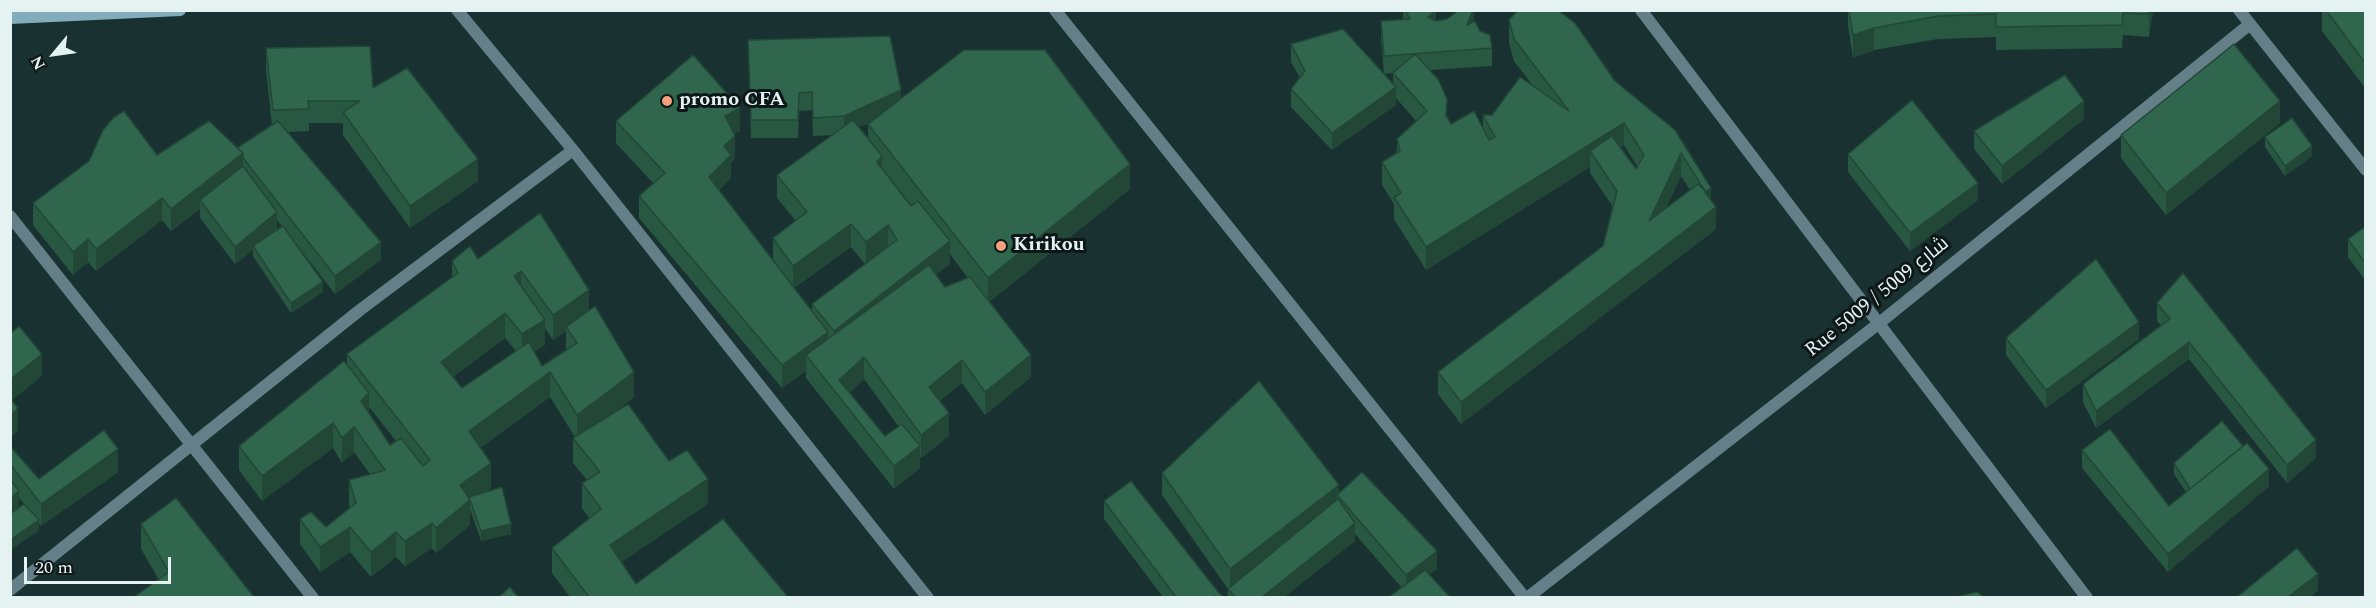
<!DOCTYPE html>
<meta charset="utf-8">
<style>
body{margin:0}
#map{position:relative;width:2376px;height:608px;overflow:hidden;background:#193231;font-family:Spectral,serif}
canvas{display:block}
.frame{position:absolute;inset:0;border:12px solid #e4f3f2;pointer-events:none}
.north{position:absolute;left:24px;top:24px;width:60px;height:60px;-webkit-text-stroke:4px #0d1717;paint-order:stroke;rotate:241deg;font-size:16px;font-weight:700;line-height:24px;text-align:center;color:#e4f3f2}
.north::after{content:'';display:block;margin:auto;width:21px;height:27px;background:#e4f3f2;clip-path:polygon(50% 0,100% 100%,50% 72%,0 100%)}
.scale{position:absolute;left:24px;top:557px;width:147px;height:27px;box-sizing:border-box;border:3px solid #e4f3f2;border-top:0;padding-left:8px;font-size:18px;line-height:21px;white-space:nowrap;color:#e4f3f2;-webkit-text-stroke:4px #0d1717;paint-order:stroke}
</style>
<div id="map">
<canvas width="2376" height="608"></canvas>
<div class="frame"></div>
<div class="north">N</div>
<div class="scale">20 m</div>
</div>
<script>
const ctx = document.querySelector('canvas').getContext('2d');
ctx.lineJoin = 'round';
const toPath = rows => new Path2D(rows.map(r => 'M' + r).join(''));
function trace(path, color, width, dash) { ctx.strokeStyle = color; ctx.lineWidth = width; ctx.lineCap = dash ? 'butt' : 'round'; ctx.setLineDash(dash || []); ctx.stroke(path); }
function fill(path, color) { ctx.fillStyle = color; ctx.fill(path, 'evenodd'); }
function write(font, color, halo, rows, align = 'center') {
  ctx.font = font + ' Spectral,Cairo,serif'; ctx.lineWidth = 6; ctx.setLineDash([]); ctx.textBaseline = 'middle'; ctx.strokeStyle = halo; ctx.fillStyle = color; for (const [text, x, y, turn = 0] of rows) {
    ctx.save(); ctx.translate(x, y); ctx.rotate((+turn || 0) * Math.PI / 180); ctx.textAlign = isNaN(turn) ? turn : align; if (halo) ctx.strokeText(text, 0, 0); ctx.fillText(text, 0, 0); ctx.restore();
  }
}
trace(toPath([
 [457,10,573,150,928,598],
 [1055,10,1525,598],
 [1641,10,2087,598],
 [2239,10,2366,170],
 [10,216,313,598],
 [10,590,360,310,573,150],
 [1527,598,1878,324,2250,24]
]), '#657f88', 12);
trace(toPath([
 [10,18,180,10]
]), '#84adbb', 12);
fill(toPath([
 [1403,10,1436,10,1436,21,1447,19,1474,10,1474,21,1492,48,1492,66,1430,70,1447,117,1451,124,1483,130,1483,115,1492,115,1533,86,1514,61,1509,43,1509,20,1615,81,1675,130,1711,200,1716,229,1461,424,1438,394,1438,372,1603,246,1613,207,1590,173,1590,167,1426,270,1394,219,1394,204,1382,185,1382,162,1397,153,1397,139,1416,121,1396,98,1396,105,1332,150,1291,107,1291,89,1300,78,1291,62,1291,44,1393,85,1393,73,1384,74,1381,38,1381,21,1403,19],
 [1624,145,1637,166,1636,169,1620,148],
 [1681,176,1690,190,1666,208],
 [1848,10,2153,10,2149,37,2123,35,2122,48,1996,50,1996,37,1938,39,1874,50,1853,58,1848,26],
 [2322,10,2366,10,2366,89,2322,31],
 [748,40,901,99,1130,189,989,302,1031,377,985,415,962,383,939,401,949,436,921,458,920,456,920,468,894,489,806,378,806,371,782,388,639,218,639,196,653,183,616,143,616,121,740,131,734,134,735,159,731,162,731,178,719,190,773,261,773,238,796,221,777,198,777,175,832,135,813,136,812,110,799,111,798,138,751,138],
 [871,122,868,124,868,138,859,127],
 [882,168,912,206,911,206],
 [851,247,865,264,812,304,812,312,794,288],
 [950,254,968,278,945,287,936,274,950,264],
 [864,379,899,427,885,436,849,393],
 [266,48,373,88,478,181,410,228,343,135,343,123,309,123,309,131,287,132,381,260,335,294,290,236,323,292,291,313,253,256,253,250,235,264,200,218,200,209,171,231,162,220,96,271,88,262,73,275,33,225,33,203,157,155,237,148,272,125,266,70],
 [277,220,282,226,277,229],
 [2084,119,2002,184,1974,149,1974,131],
 [2280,123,2166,215,2121,158,2121,135],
 [2265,137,2312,156,2285,176,2265,147],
 [1848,154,1978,200,1910,251,1848,172],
 [540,213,634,397,611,414,669,461,708,504,621,562,636,584,788,597,570,597,552,573,552,548,589,518,582,508,582,483,587,480,573,463,573,438,575,437,550,397,480,448,491,488,485,492,511,534,481,541,470,509,470,525,436,553,432,548,405,566,396,557,371,577,350,552,320,572,300,544,300,519,326,527,350,508,349,505,349,480,370,474,354,452,342,463,333,448,262,501,239,470,239,446,347,365,347,354,452,277,452,261,478,259],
 [545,328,553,340,566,331,566,351,542,366,534,351,545,345],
 [505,338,516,351,462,388,453,377],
 [369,407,396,441,390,445,369,413],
 [2366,226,2366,281,2348,257,2348,239],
 [2157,303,2316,458,2287,483,2189,359,2096,428,2083,402,2083,384,2161,325,2157,321],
 [2006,338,2139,339,2046,408,2006,355],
 [10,446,39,479,118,472,41,526,39,523,39,530,10,550],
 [19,498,24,504,19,507],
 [2082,450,2169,506,2186,492,2174,474,2174,463,2269,486,2168,572,2082,468],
 [1162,473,1339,492,1437,569,1429,575,1402,588,1355,534,1355,541,1284,597,1228,597,1228,589,1162,495],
 [1104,501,1223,597,1163,597,1104,519],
 [141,524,254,597,159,580,141,549]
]), '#295842');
fill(toPath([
 [1473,10,1474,10,1474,25,1467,25],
 [2149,10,2153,10,2149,37],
 [1436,11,1436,28,1428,17],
 [1874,28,1874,50,1853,58,1853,35],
 [1396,87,1396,105,1332,150,1332,133],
 [901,90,901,108,844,134,844,116],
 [799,93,799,111,798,138,798,120],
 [2084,101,2084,119,2002,184,2002,166],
 [2280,101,2280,123,2166,215,2166,193],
 [740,108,740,131,725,139,725,116],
 [1624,123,1624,145,1598,162,1590,151,1590,167,1426,270,1426,247],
 [735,136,735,159,731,162,731,178,709,200,709,177,724,146],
 [2312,146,2312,156,2285,176,2285,166],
 [243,153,243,176,200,200,200,209,171,231,171,209],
 [1681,153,1681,176,1649,244,1649,221],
 [882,156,882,178,877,162],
 [478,159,478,181,410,228,410,206],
 [1130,164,1130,189,988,303,988,278],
 [1978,183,1978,200,1910,251,1910,233],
 [1711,188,1711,210,1716,207,1716,229,1461,424,1461,402,1705,192],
 [162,198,162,220,96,271,96,249],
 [277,212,277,230,253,246,253,250,235,264,235,247],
 [851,224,851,247,793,288,793,266],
 [888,225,888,248,866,265,866,242],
 [88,239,88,262,73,275,73,252],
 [950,241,950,264,834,353,834,331],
 [381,242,381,260,335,294,335,276],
 [521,271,521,296,514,276],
 [323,282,323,292,291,313,291,303],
 [589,290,589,315,566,327,566,331,553,340,553,315],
 [505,313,505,338,441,386,441,362],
 [545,320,545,345,522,359,522,334],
 [2139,322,2139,339,2046,408,2046,390],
 [828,332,828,354,806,355,806,371,782,388,782,365],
 [2189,342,2189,359,2096,428,2096,411],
 [42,354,42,376,10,402,10,380],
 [1031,355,1031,377,985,415,985,392],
 [864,357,864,379,842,400,839,380],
 [962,360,962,383,929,410,929,387],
 [550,372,550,397,469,456,469,431],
 [634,372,634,397,577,440,577,415],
 [369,393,369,418,361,401],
 [18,408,18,430,10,439,10,417],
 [949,413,949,436,921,458,921,435],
 [333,423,333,448,262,501,262,476],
 [354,427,354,452,342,463,342,438],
 [2316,440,2316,458,2287,483,2287,465],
 [920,446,920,468,894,489,894,466],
 [118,449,118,472,41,526,41,504],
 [491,463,491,488,471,502,470,500,470,525,436,553,436,528,460,485],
 [2269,469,2269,486,2168,572,2168,554],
 [708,479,708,504,610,570,610,545],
 [1339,485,1339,498,1337,495,1337,509,1230,592,1230,569],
 [19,491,19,509,10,515,10,498],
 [39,520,39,530,10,550,10,540],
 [432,523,432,548,405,566,405,541],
 [1355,523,1355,541,1284,597,1262,597],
 [511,524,511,534,481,541,481,531],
 [350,527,350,552,320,572,320,547],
 [396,532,396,557,371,577,371,552],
 [1437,551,1437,569,1406,592,1406,575],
 [2318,574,2318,591,2310,597,2288,597]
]), '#224736');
const building = toPath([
 [1405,10,1436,10,1428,17,1436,21,1447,19,1459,10,1473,10,1467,25,1475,21,1480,31,1490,35,1492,48,1384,56,1381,21,1410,19,1405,10],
 [1520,10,1559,11,1575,23,1615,81,1675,130,1711,188,1705,192,1716,207,1461,402,1438,372,1603,246,1617,191,1590,151,1612,136,1636,169,1644,155,1624,123,1426,247,1394,197,1401,193,1382,162,1400,151,1397,139,1427,111,1393,73,1415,54,1438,79,1447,99,1446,115,1451,124,1474,111,1489,140,1495,137,1483,115,1492,115,1520,77,1569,111,1514,39,1509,20,1517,11,1520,10],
 [1681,153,1705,191,1698,184,1649,221,1681,153],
 [1849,10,2149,10,2149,14,2123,13,2122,25,1996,27,1996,14,1938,16,1874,28,1853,35,1849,10],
 [2326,10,2366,10,2366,64,2326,10],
 [1343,29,1396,87,1332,133,1291,89,1305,71,1291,44,1343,29],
 [890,36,901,90,844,116,813,118,812,92,799,93,798,120,751,120,748,40,890,36],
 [2234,44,2280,101,2166,193,2121,135,2234,44],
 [370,46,373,88,407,68,478,159,410,206,343,112,360,101,308,101,309,109,273,110,266,48,370,46],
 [964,50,1045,50,1130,164,988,278,868,124,964,50],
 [693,55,740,108,725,116,735,136,724,146,731,155,709,177,828,332,782,365,639,196,665,173,616,121,693,55],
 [2065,75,2084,101,2002,166,1974,131,2065,75],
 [1912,100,1978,183,1910,233,1848,154,1912,100],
 [124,111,157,155,209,121,243,153,171,209,162,198,96,249,88,239,73,252,33,203,89,161,103,130,113,118,124,111],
 [2292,118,2312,146,2285,166,2265,137,2292,118],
 [853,120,882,156,877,162,911,206,918,201,950,241,834,331,812,304,897,240,888,225,866,242,851,224,793,266,773,238,807,212,777,175,853,120],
 [278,121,381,242,335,276,243,158,243,153,237,148,278,121],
 [243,166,277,212,235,247,200,200,243,166],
 [540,213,589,290,553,315,521,271,514,276,545,320,522,334,505,313,441,362,462,388,529,342,542,366,577,343,566,327,595,306,634,372,577,415,550,372,469,431,491,463,460,485,470,500,436,528,432,523,405,541,396,532,371,552,350,527,320,547,300,519,311,512,326,527,356,503,349,480,385,470,354,427,342,438,333,423,262,476,239,446,344,361,369,393,361,401,390,445,401,438,423,466,430,460,347,354,458,273,452,261,470,246,478,259,540,213],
 [283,226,323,282,291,303,253,246,283,226],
 [2366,226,2366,264,2348,239,2366,226],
 [2096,259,2139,322,2046,390,2006,338,2096,259],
 [929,265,945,287,970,277,1031,355,985,392,962,360,929,387,949,413,921,435,864,357,839,380,885,436,902,424,920,446,894,466,806,355,929,265],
 [2183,273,2316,440,2287,465,2189,342,2096,411,2083,384,2170,319,2157,303,2183,273],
 [19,326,42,354,10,380,10,334,19,326],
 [1259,381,1339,485,1230,569,1162,473,1259,381],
 [10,398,18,408,10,417,10,398],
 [628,404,669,461,687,450,708,479,610,545,636,584,723,519,788,597,589,597,552,548,601,509,582,483,600,472,573,438,628,404],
 [2222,421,2243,446,2190,489,2174,463,2222,421],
 [2110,429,2169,506,2247,443,2269,469,2168,554,2082,450,2110,429],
 [104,430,118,449,41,504,10,464,10,446,39,479,104,430],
 [1362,472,1437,551,1406,575,1337,495,1362,472],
 [10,479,19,491,10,498,10,479],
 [1131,481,1219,593,1223,597,1214,597,1215,596,1213,597,1176,597,1104,501,1131,481],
 [502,487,511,524,481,531,469,497,502,487],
 [176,498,254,597,134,597,169,572,141,524,176,498],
 [1338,499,1355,523,1262,597,1235,597,1228,589,1338,499],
 [24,504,39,520,10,540,10,514,24,504],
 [2297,548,2318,574,2288,597,2237,597,2297,548],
 [1425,570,1450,597,1389,597,1425,570],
 [510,587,518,597,499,597,510,587],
 [1977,592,1984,597,1955,597,1977,592]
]);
fill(building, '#30664d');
trace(building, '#224736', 1.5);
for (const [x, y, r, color] of [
 [667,101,6,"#f2a17e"],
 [1001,246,6,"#f2a17e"]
]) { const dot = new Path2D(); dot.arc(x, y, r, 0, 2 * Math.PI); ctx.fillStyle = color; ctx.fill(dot); trace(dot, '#0d1717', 2); }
write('bold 20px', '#e4f3f2', '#0d1717', [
 ["promo CFA",679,101],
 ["Kirikou",1013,246]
], 'left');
write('20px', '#e4f3f2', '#0d1717', [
 ["Rue 5009 / شارع 5009",1878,298,-39]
]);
</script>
